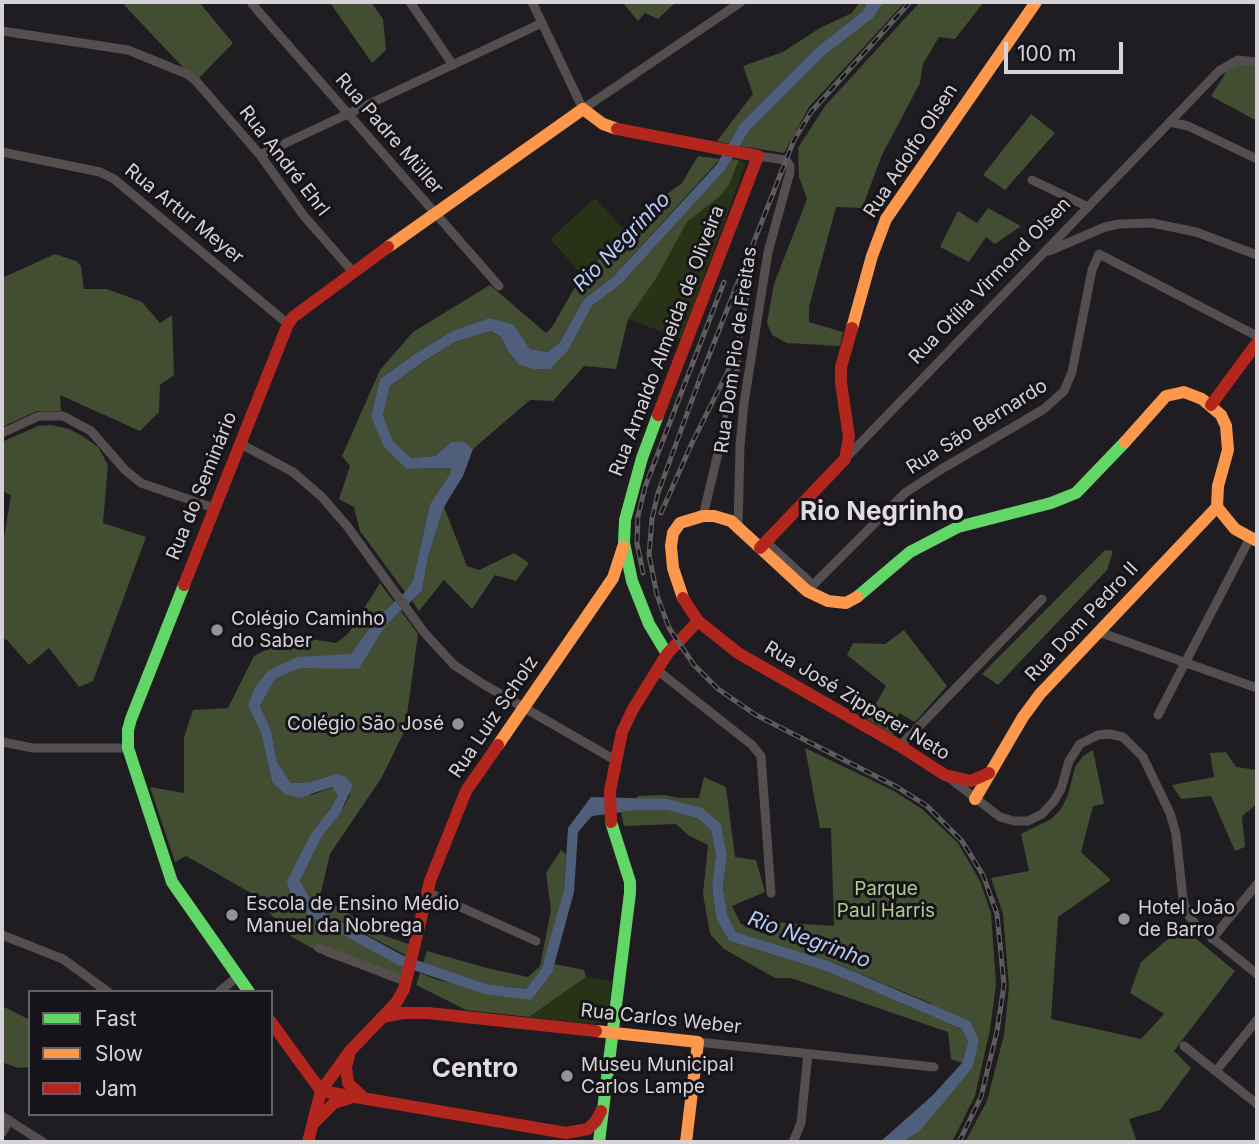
<!DOCTYPE html>
<meta charset="utf-8">
<style>
body{margin:0}
#map{position:relative;width:1259px;height:1144px;overflow:hidden;background:#1f1d21;font-family:Inter,sans-serif}
canvas{display:block}
.frame{position:absolute;inset:0;border:4px solid #d5d3d8;pointer-events:none}
.legend{position:absolute;left:28px;top:990px;width:245px;height:126px;box-sizing:border-box;background:#161319;border:2px solid #626065;margin:0;padding:9px 12px;list-style:none;font-size:21px;color:#d5d3d8}
.legend li{display:flex;align-items:center;gap:14px;height:35px}
.legend b{width:35px;border:2px solid #626065}
.scale{position:absolute;left:1004px;top:42px;width:119px;height:32px;box-sizing:border-box;border:4px solid #d5d3d8;border-top:0;padding-left:9px;font-size:21px;line-height:24px;white-space:nowrap;color:#d5d3d8;-webkit-text-stroke:5px #161319;paint-order:stroke}
</style>
<div id="map">
<canvas width="1259" height="1144"></canvas>
<div class="frame"></div>
<ul class="legend">
<li><b style="height:9px;background:#63d668"></b>Fast</li>
<li><b style="height:9px;background:#ff974d"></b>Slow</li>
<li><b style="height:9px;background:#b3261e"></b>Jam</li>
</ul>
<div class="scale">100 m</div>
</div>
<script>
const ctx = document.querySelector('canvas').getContext('2d');
ctx.lineJoin = 'round';
function fill(path, color) { ctx.fillStyle = color; ctx.fill(path, 'evenodd'); }
const toPath = rows => new Path2D(rows.map(r => 'M' + r).join(''));
function trace(path, color, width, dash) { ctx.strokeStyle = color; ctx.lineWidth = width; ctx.lineCap = dash ? 'butt' : 'round'; ctx.setLineDash(dash || []); ctx.stroke(path); }
function write(font, color, halo, rows, align = 'center') {
  ctx.font = font + ' Inter,sans-serif'; ctx.lineWidth = 6; ctx.setLineDash([]); ctx.textBaseline = 'middle'; ctx.strokeStyle = halo; ctx.fillStyle = color; for (const [text, x, y, turn = 0] of rows) {
    ctx.save(); ctx.translate(x, y); ctx.rotate((+turn || 0) * Math.PI / 180); ctx.textAlign = isNaN(turn) ? turn : align; if (halo) ctx.strokeText(text, 0, 0); ctx.fillText(text, 0, 0); ctx.restore();
  }
}
fill(toPath([
 [739,160,746,163,681,339,628,319,657,277,687,222,720,196,729,185],
 [595,198,627,233,582,275,550,239],
 [586,977,612,981,609,1011,601,1022,594,1024,529,1017]
]), '#283217');
fill(toPath([
 [126,2,199,2,233,43,196,81,124,5],
 [345,2,371,2,383,19,386,50,372,63,331,4],
 [622,2,676,2,658,19,645,13,638,21],
 [860,2,867,2,863,11,817,47,740,124,728,144,717,141,753,94,743,66,783,52,820,28,852,13],
 [884,2,905,2,809,107,784,153,740,146,749,131,825,55,873,18],
 [920,2,984,2,955,39,939,37,923,64,920,83,882,155,862,208,836,207,809,307,809,322,843,332,840,346,787,343,772,335,767,323,774,284,807,199,799,177,798,148,825,106],
 [1248,63,1257,66,1257,121,1211,96,1227,71,1238,64],
 [1031,114,1055,133,1005,190,983,175],
 [698,156,720,159,613,277,584,299,560,342,548,352,530,349,513,324,489,318,452,331,415,354,380,379,371,416,407,469,451,468,450,474,430,504,413,580,405,592,360,531,354,507,339,499,350,466,342,456,380,370,413,332,490,285,546,333,552,327,582,275,627,233,644,211,682,183],
 [732,159,739,160,729,185,720,196,687,222,657,277,628,319,616,369,584,366,553,401,530,400,473,449,465,442,451,442,435,456,411,458,393,441,383,415,390,386,421,363,457,341,491,331,501,337,508,351,518,364,569,349,592,306,620,285,725,170],
 [988,208,1021,226,995,244,986,237,969,262,940,247,958,211,977,223],
 [55,254,76,261,81,266,84,289,107,289,142,302,160,323,172,315,174,375,160,385,159,412,140,431,60,395,61,411,37,411,2,427,2,278],
 [52,425,69,429,84,437,98,447,108,465,103,523,146,537,93,681,79,687,49,648,29,665,7,640,2,638,2,550,11,495,2,491,2,442,38,426],
 [444,507,467,566,479,570,514,553,529,563,516,581,495,575,472,609,444,580,419,611,412,601,422,591,428,557],
 [1105,550,1113,551,1107,570,998,685,982,674],
 [380,583,394,602,377,618,351,655,329,655,268,671,248,706,261,733,272,782,312,795,333,787,338,795,331,808,312,832,292,899,309,916,405,967,398,982,328,957,292,937,251,893,186,856,175,862,150,787,184,793,184,737,193,710,228,708,254,656,293,636,336,643,348,634],
 [401,611,418,634,405,730,382,777,330,854,320,896,385,936,412,945,409,957,316,908,300,881,321,838,340,814,350,795,337,774,310,782,291,783,277,762,271,730,260,706,275,679,300,667,359,669,386,625],
 [904,630,947,686,915,722,899,713,893,735,867,719,886,686,847,655,853,643,885,644],
 [805,748,894,791,922,809,958,843,980,881,991,913,996,984,990,1030,975,1096,952,1142,904,1142,919,1132,941,1102,979,1041,930,1003,829,961,736,932,727,914,723,887,727,855,721,824,667,799,637,799,637,796,664,795,679,798,699,798,704,777,726,787,735,857,756,860,765,892,732,906,741,924,765,934,772,922,834,926,831,828,820,828],
 [1093,750,1104,804,1093,806,1081,852,1111,880,1058,917,1051,1019,1141,1039,1164,1014,1130,993,1141,962,1182,927,1235,971,1174,1051,1191,1068,1160,1110,1129,1119,1137,1142,965,1142,987,1101,1004,1035,1009,987,1003,914,991,878,1029,871,1021,834,1051,819,1061,809,1068,795,1075,767,1083,756],
 [1226,752,1236,767,1257,770,1257,804,1242,816,1245,847,1235,851,1211,796,1181,799,1172,785,1214,777,1210,753],
 [637,810,666,810,697,818,711,830,716,855,712,887,716,918,729,941,826,971,962,1029,968,1042,962,1063,951,1059,948,1032,791,978,775,978,724,949,710,934,703,894,708,845,688,835,676,824,624,826,621,812],
 [561,850,566,854,564,890,554,929,542,968,526,989,486,984,423,963,427,951,487,968,528,977,540,966,551,910,546,873],
 [554,964,584,970,586,977,529,1017,466,1010,416,985,420,973,438,980,530,1000,552,973],
 [2,1006,30,1020,30,1067,18,1068,2,1062]
]), '#424d31');
fill(toPath([
 [867,2,884,2,873,18,825,55,749,131,725,170,620,285,592,306,569,349,550,369,534,369,518,364,508,351,501,337,491,331,457,341,421,363,390,386,383,415,393,441,411,458,435,456,451,442,465,442,473,449,463,476,444,507,428,557,422,591,386,625,359,669,300,668,275,679,260,706,271,730,277,762,291,783,310,782,337,774,346,777,353,785,340,814,321,838,300,881,316,908,402,955,486,984,526,989,542,968,564,890,568,828,591,797,667,799,702,808,721,824,727,855,723,887,727,914,736,932,829,961,970,1021,979,1041,972,1068,919,1132,903,1142,880,1142,933,1095,962,1063,968,1042,962,1029,826,971,729,941,716,918,712,886,716,855,711,830,697,818,666,810,637,810,592,816,578,832,574,892,552,973,531,1000,484,994,398,965,309,916,292,899,287,881,312,832,331,808,338,795,332,787,299,798,285,794,272,782,261,733,248,706,255,687,268,671,297,657,351,654,377,618,405,592,413,580,430,504,450,474,451,468,407,469,384,447,371,416,380,379,415,354,452,331,489,318,513,324,530,349,548,352,560,342,584,299,613,277,717,164,740,124,817,47,863,11]
]), '#4f5f7b');
trace(toPath([
 [410,2,453,65],
 [532,2,583,109,741,2],
 [252,4,499,286],
 [2,31,128,50,187,74,196,81,260,155,304,216,353,272],
 [1170,122,1188,126,1257,159],
 [2,152,100,172,114,179,288,324],
 [260,155,542,23],
 [1032,180,1088,207],
 [1049,251,1105,227,1119,224,1152,223,1196,232,1257,255],
 [2,433,39,416,63,416,91,431,125,470,141,483,214,508],
 [239,443,293,472,322,497,347,526,423,631,454,665,483,684,615,760],
 [846,458,1219,71,1238,60,1257,62],
 [703,516,719,449],
 [738,526,740,446,744,403,768,252,790,172,790,166,786,160,758,156],
 [766,542,813,585],
 [807,591,905,493,940,470,1044,409,1064,391,1072,372,1092,270,1099,254,1257,336],
 [1099,632,1257,688],
 [657,670,752,745,761,756,771,893],
 [1158,715,1250,538],
 [2,742,33,748,128,748],
 [900,746,1042,599],
 [948,777,1000,817,1014,821,1028,821,1042,814,1054,801,1061,789,1069,761,1080,744,1098,735,1109,734,1123,737,1143,757,1170,813,1176,834,1183,899,1187,913,1196,925,1257,974],
 [427,892,536,941],
 [2,935,63,959,108,992],
 [1212,939,1257,884],
 [319,948,407,982],
 [219,992,238,976],
 [698,1042,934,1067],
 [1184,1046,1257,1104],
 [1216,1071,1257,1020],
 [2,1116,43,1142],
 [2,1133,9,1120],
 [793,1142,801,1123,808,1054]
]), '#544e4e', 9);
trace(toPath([
 [658,415,642,458,625,520,624,543,632,581,649,624,667,654],
 [184,585,131,719,128,730,128,748,172,882,249,992],
 [857,597,910,552,958,527,1051,503,1076,493,1125,442],
 [599,1142,630,893,630,882,611,822]
]), '#63d668', 12);
trace(toPath([
 [388,247,583,109,603,124,617,129],
 [852,328,872,256,886,219,1036,2],
 [1125,442,1166,396,1184,392,1202,399,1221,415,1226,426,1228,450,1218,486,1217,507,1235,529,1257,541],
 [683,598,673,568,671,546,673,533,680,523,703,516,714,516,731,521,807,591,828,601,846,603,857,597],
 [498,745,613,578,623,547],
 [975,799,1023,717,1040,694,1217,507],
 [596,1031,698,1042,686,1142]
]), '#ff974d', 12);
trace(toPath([
 [617,129,758,156,658,415],
 [1211,405,1257,343],
 [760,548,845,459,849,437,841,383,841,367,852,328],
 [184,585,288,324,293,317,388,247],
 [683,598,698,621,738,653,900,746,945,775,971,781,989,773],
 [611,822,610,791,622,732,633,709,667,654,698,621],
 [383,1017,403,1013,428,1013,596,1031],
 [271,1022,321,1091],
 [349,1055,346,1067,348,1083,365,1099],
 [321,1091,566,1133,588,1129,596,1121,601,1111],
 [314,1123,334,1103,350,1098],
 [308,1142,321,1091,350,1051,396,1003,404,989,430,881,466,791,498,745]
]), '#b3261e', 12);
const rail = toPath([
 [910,2,811,112,794,140,699,381,658,493,652,519,649,555,657,595,669,628,694,665,718,689,756,715,897,787,927,806,962,841,983,875,997,914,1004,985,997,1031,981,1097,959,1142],
 [719,441,739,363],
 [661,513,692,443,728,371,741,333,752,262],
 [643,573,637,543,638,516,645,487,724,282]
]);
trace(rail, '#605c5d', 5);
trace(rail, '#161319', 2.5, [8]);
for (const [x, y, r, color] of [
 [217,630,7,"#959398"],
 [458,724,7,"#959398"],
 [232,915,7,"#959398"],
 [1124,919,7,"#959398"],
 [567,1076,7,"#959398"]
]) { const dot = new Path2D(); dot.arc(x, y, r, 0, 2 * Math.PI); ctx.fillStyle = color; ctx.fill(dot); trace(dot, '#161319', 2.5); }
write('19px', '#d5d3d8', '#161319', [
 ["Rua Padre Müller",389,134,49],
 ["Rua Adolfo Olsen",911,151,-57],
 ["Rua André Ehrl",284,161,52],
 ["Rua Artur Meyer",184,214,39],
 ["Rua Otília Virmond Olsen",990,281,-46],
 ["Rua Arnaldo Almeida de Oliveira",667,341,-69],
 ["Rua Dom Pio de Freitas",736,350,-82],
 ["Rua São Bernardo",977,427,-32],
 ["Rua do Seminário",202,486,-68],
 ["Rua Dom Pedro II",1082,622,-47],
 ["Rua José Zipperer Neto",857,701,31],
 ["Rua Luiz Scholz",494,717,-56],
 ["Rua Carlos Weber",661,1019,6]
]);
write('19px', '#d5d3d8', '#161319', [
 ["Colégio Caminho",231,619],
 ["do Saber",231,641],
 ["Colégio São José",444,724,"right"],
 ["Escola de Ensino Médio",246,904],
 ["Manuel da Nobrega",246,926],
 ["Hotel João",1138,908],
 ["de Barro",1138,930],
 ["Museu Municipal",581,1065],
 ["Carlos Lampe",581,1087]
], 'left');
write('19px', '#b0c98e', '#161319', [
 ["Parque",886,889],
 ["Paul Harris",886,911]
]);
write('italic 21px', '#b4cdf8', '#161319', [
 ["Rio Negrinho",622,242,-46],
 ["Rio Negrinho",809,940,20]
]);
write('bold 26px', '#dfdae4', '#161319', [
 ["Rio Negrinho",882,512],
 ["Centro",475,1069]
]);
</script>
